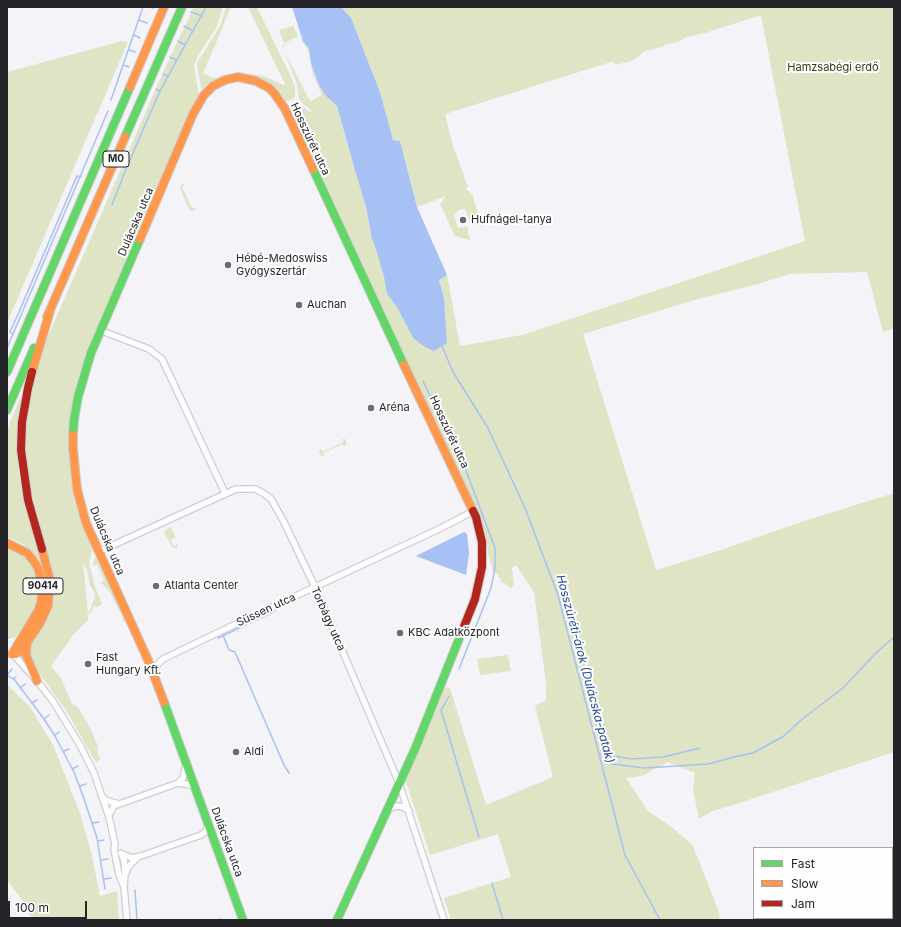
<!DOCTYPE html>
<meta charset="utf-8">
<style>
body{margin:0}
#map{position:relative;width:901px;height:927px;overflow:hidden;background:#f3f3f8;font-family:Inter,sans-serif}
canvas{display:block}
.frame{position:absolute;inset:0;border:8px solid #252529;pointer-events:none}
.legend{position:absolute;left:753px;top:847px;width:140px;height:72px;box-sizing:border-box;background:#fefefe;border:1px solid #a7a7a9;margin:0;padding:5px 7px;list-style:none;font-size:12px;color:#252529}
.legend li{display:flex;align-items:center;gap:8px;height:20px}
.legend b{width:20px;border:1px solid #a7a7a9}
.scale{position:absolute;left:8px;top:901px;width:79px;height:18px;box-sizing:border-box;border:2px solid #252529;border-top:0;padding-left:5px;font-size:12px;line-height:14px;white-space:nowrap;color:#252529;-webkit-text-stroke:3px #fefefe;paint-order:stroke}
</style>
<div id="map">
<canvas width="901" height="927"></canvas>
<div class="frame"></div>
<ul class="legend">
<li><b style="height:5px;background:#63d668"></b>Fast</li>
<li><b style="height:5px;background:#ff974d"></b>Slow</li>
<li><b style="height:5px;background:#b3261e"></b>Jam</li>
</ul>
<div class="scale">100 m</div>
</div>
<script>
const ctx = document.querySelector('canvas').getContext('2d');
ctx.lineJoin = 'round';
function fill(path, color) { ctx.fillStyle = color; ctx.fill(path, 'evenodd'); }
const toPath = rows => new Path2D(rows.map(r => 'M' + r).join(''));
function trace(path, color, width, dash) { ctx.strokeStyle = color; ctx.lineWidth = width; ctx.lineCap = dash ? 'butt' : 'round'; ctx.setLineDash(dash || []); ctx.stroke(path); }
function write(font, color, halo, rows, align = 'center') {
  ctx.font = font + ' Inter,sans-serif'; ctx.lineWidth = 4; ctx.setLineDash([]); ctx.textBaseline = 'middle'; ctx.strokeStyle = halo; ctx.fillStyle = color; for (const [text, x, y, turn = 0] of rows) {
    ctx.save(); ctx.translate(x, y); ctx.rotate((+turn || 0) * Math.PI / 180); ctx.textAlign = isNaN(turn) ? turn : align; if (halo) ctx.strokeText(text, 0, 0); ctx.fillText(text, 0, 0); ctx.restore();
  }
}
fill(toPath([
 [194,7,223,7,216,28,199,54,194,65,199,96,190,112,89,353,71,443,93,548,89,562,95,587,102,604,97,607,94,606,90,614,88,615,88,620,74,634,51,666,61,678,72,704,78,707,89,726,98,746,97,752,100,758,98,762,95,761,66,710,31,662,29,646,53,598,27,477,24,441,25,411,46,341,165,68],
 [83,563,87,569,90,586,94,591,95,598,88,614],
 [226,7,231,7,203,74,214,78,241,73,263,76,284,85,285,84,248,7,257,7,291,77,295,87,295,96,293,100,285,101,245,75,202,91,198,72,197,63,220,26],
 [341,7,894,7,894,328,883,332,867,272,789,274,758,284,698,299,583,334,656,570,718,551,801,522,894,493,894,752,730,806,710,812,699,819,693,789,695,773,668,762,642,776,626,778,648,811,674,829,693,846,719,912,720,920,451,920,444,898,511,877,498,834,430,855,405,779,443,687,450,688,486,805,553,777,535,706,546,700,546,683,534,592,516,565,512,568,514,585,511,589,505,583,502,583,497,573,493,572,479,516,473,502,354,252,293,119,295,108,297,106,304,108,310,112,312,111,299,100,297,84,282,46,299,37,303,41,309,49,311,63,318,84,324,94,337,106,356,174,366,207,372,239,375,246,384,277,387,294,397,307,413,338,447,343,444,298,439,280,447,275,460,346,522,335,805,241,761,15,705,33,686,37,678,42,668,44,659,48,645,51,635,59,628,62,615,65,614,61,445,114,453,146,468,187,466,189,472,194,482,226,471,224,465,209,458,210,454,216,458,228,467,227,470,240,455,236,440,204,446,196,417,207,400,141,393,141,380,92,351,18],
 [299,37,308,50,313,75,322,95,310,101,282,47],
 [293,26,298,36,284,43,279,30],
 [122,41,128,42,7,323,7,72],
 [182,183,185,186,182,187,192,208,196,208,195,210,192,211,189,209,180,188],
 [21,396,18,469,23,499,36,541,40,563,24,545,13,539,7,538,7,430],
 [342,439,345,439,347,442,345,446,344,447,343,444,323,453,324,456,321,456,319,452,320,450,321,449,323,452,344,442],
 [171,527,175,536,175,538,171,540,174,546,177,544,178,546,176,549,172,547,164,531],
 [7,546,18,551,31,564,39,583,36,607,16,637,10,639,7,639],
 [95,557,98,558,126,621,122,615,125,622,122,621,123,618,110,592,101,582,104,580,97,564,93,566,93,564],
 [508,655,511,671,480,675,477,659],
 [7,684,30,707,53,745,80,813,92,856,100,896,117,891,119,920,33,920,20,897,7,880]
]), '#dee4c4');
fill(toPath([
 [292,7,341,7,351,18,380,92,393,140,400,141,417,207,447,275,439,280,444,298,447,343,434,351,425,347,413,338,397,307,387,294,384,277,375,246,372,239,366,207,356,174,337,106,324,94,318,83,311,63,309,49,303,41],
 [464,532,467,534,469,553,466,575,416,556]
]), '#a7c1f5');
trace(toPath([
 [149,7,153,8],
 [191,12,202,16],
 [139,20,147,23],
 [184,26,193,31],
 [134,35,140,38],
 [178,41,185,45],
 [129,50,135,52],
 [170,57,176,60],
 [123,65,129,67],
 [163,74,168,76],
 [156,89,160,91,206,7],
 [111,100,143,7],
 [112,205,126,169,160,91],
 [13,334,10,332,19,312,77,176,81,177],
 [442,346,453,372,488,428,525,508,558,595,625,855,660,920],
 [7,348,108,111],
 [423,381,465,468,495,548,495,568,491,588,459,669],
 [223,635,229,650,235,652,284,765,289,773],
 [218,638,275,611],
 [7,675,13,679,16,677],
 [7,675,12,669],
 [14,679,44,719,55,736,74,772,83,796,97,838,105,889],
 [20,688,25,684],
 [449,696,441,710,479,837],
 [32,703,37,700],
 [44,719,49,715],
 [55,735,59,732],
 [64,751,69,749],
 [600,754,632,759,663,757,700,748],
 [601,761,612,764,645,768,708,764,734,757,753,753,784,736,801,720,843,688,875,654,894,637],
 [72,769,78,766],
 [80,786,86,784],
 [93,823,99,822],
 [98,841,104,840],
 [101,860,108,859],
 [104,879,111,878],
 [492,883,503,920],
 [135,890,137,920],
 [217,920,220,919,222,920]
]), '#a7c1f5', 1.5);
const street = toPath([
 [102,331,149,349,162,359,225,493],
 [98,552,236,489,255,489,263,493,271,499,283,520,315,587,399,783,444,920],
 [13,654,37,681,53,701,81,747,94,773,109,817,115,844,114,849,119,875,124,887],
 [154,674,156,666,163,659,240,622,439,529,474,511],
 [178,783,191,785,196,789],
 [102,797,108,801,119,804],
 [388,810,393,807,399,806,403,807,409,811],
 [109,815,114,806,178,783,183,778,186,765],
 [121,853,124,860,125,874,124,887,127,920],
 [122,854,132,858,141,856,201,835,205,832,208,825],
 [126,873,128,867,138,857]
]);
const fast = toPath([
 [125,137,182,7],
 [313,169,404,365],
 [7,372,130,87],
 [7,410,34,348],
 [73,435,74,420,78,397,91,353,140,239],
 [164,702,243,920],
 [337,920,415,749,461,634]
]);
const slow = toPath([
 [130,87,164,7],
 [140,239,193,114,204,95,213,86,225,80,238,77,256,81,269,88,274,93,285,109,313,169],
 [47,317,125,137],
 [404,365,473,511],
 [32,372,50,311],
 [73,435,73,448,77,489,86,523,148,660,164,702],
 [7,543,27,553,33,560,38,568,43,587,41,602,38,611,12,654,16,654,22,650,40,623,48,606,50,580,42,549],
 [27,643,26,655,37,681]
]);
const jam = toPath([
 [32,372,28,388,22,422,21,450,28,500,42,549],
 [461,634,475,599,482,567,482,542,476,517,473,511]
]);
trace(street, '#ceced2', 8);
trace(fast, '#ceced2', 10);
trace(slow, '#ceced2', 10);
trace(jam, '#ceced2', 10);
trace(street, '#fdfdfe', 5.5);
trace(fast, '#63d668', 8);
trace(slow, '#ff974d', 8);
trace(jam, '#b3261e', 8);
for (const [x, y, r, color] of [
 [463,220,4,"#6d6d71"],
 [228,265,4,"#6d6d71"],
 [299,305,4,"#6d6d71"],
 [371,408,4,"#6d6d71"],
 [156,586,4,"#6d6d71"],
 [400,633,4,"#6d6d71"],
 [88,664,4,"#6d6d71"],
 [236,752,4,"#6d6d71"]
]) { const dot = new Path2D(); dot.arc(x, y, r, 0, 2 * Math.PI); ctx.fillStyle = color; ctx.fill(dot); trace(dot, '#fefefe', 1.5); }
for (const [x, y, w] of [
 [116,159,26],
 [43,586,40]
]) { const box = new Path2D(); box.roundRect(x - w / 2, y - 8, w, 16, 3); ctx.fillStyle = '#fefefe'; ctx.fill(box); trace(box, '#252529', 1); }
write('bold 10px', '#252529', null, [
 ["M0",116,159],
 ["90414",43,586]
]);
write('11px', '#343914', '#fefefe', [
 ["Hamzsabégi erdő",833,68]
]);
write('11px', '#252529', '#fefefe', [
 ["Hosszúrét utca",310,139,65],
 ["Dulácska utca",136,222,-67],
 ["Hosszúrét utca",449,432,65],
 ["Dulácska utca",107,541,67],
 ["Süssen utca",266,610,-25],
 ["Torbágy utca",328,619,66],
 ["Dulácska utca",227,842,70]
]);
write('11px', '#252529', '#fefefe', [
 ["Hufnágel-tanya",471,220],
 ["Hébé-Medoswiss",236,259],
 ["Gyógyszertár",236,272],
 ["Auchan",307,305],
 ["Aréna",379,408],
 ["Atlanta Center",164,586],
 ["KBC Adatközpont",408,633],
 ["Fast",96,658],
 ["Hungary Kft.",96,671],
 ["Aldi",244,752]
], 'left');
write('italic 12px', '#264a9f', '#fefefe', [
 ["Hosszúréti-árok (Dulácska-patak)",585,669,75]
]);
</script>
